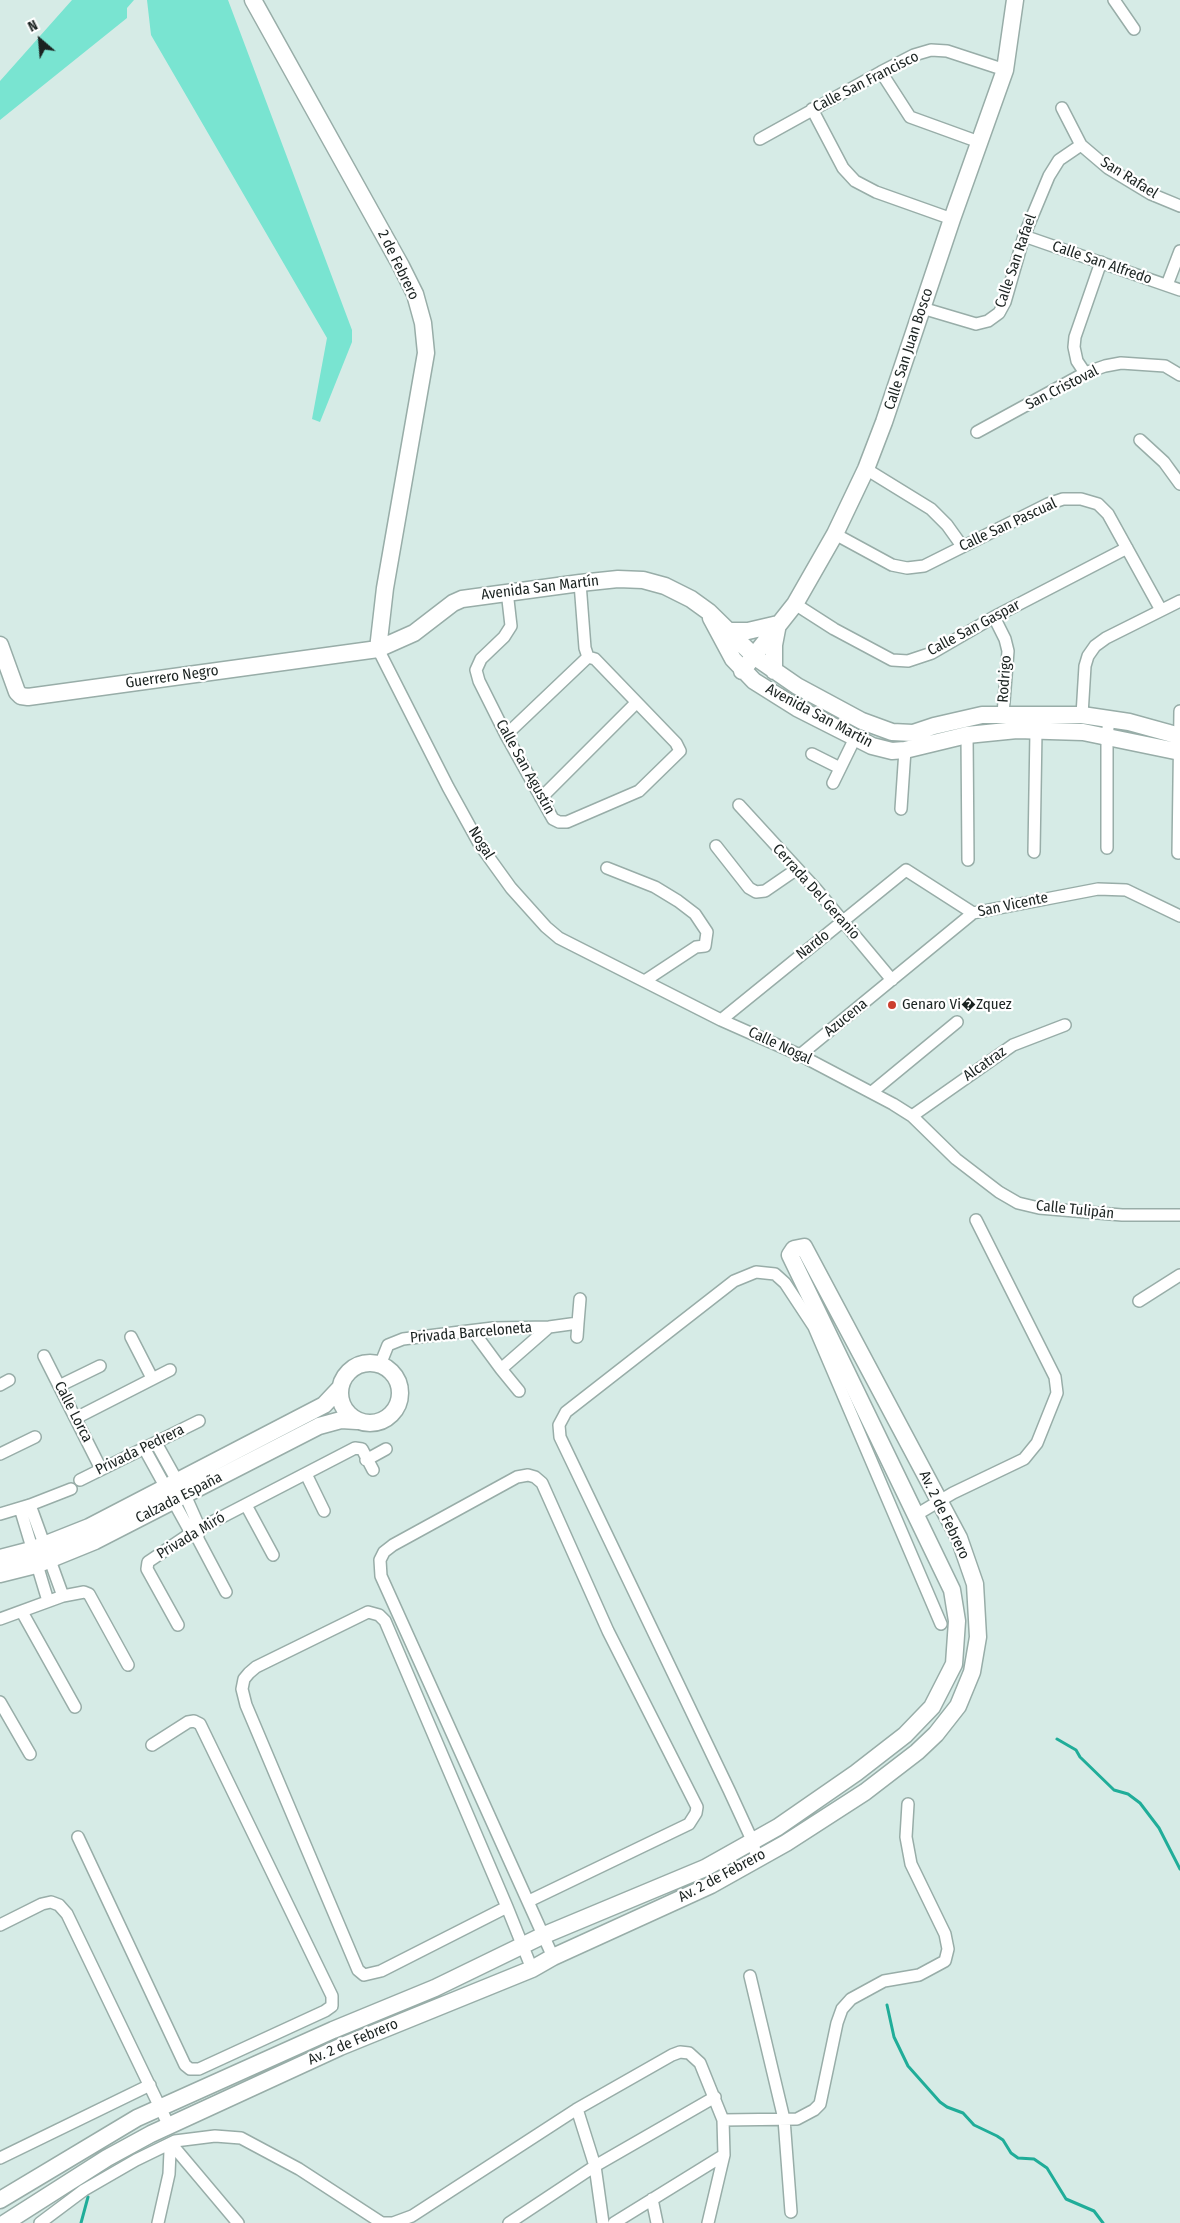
<!DOCTYPE html>
<meta charset="utf-8">
<style>
body{margin:0}
#map{position:relative;width:1180px;height:2223px;overflow:hidden;background:#d6ebe6;font-family:"Fira Sans Condensed",sans-serif}
canvas{display:block}
.north{position:absolute;left:15px;top:15px;width:50px;height:50px;-webkit-text-stroke:4px #fff;paint-order:stroke;rotate:333deg;font-size:14px;font-weight:700;line-height:20px;text-align:center;color:#1b2321}
.north::after{content:'';display:block;margin:auto;width:18px;height:22px;background:#1b2321;clip-path:polygon(50% 0,100% 100%,50% 72%,0 100%)}
</style>
<div id="map">
<canvas width="1180" height="2223"></canvas>
<div class="north">N</div>
</div>
<script>
const ctx = document.querySelector('canvas').getContext('2d');
ctx.lineJoin = 'round';
function fill(path, color) { ctx.fillStyle = color; ctx.fill(path, 'evenodd'); }
const toPath = rows => new Path2D(rows.map(r => 'M' + r).join(''));
function trace(path, color, width, dash) { ctx.strokeStyle = color; ctx.lineWidth = width; ctx.lineCap = dash ? 'butt' : 'round'; ctx.setLineDash(dash || []); ctx.stroke(path); }
function write(font, color, halo, rows, align = 'center') {
  ctx.font = font + ' "Fira Sans Condensed",sans-serif'; ctx.lineWidth = 4.5; ctx.setLineDash([]); ctx.textBaseline = 'middle'; ctx.strokeStyle = halo; ctx.fillStyle = color; for (const [text, x, y, turn = 0] of rows) {
    ctx.save(); ctx.translate(x, y); ctx.rotate((+turn || 0) * Math.PI / 180); ctx.textAlign = isNaN(turn) ? turn : align; if (halo) ctx.strokeText(text, 0, 0); ctx.fillText(text, 0, 0); ctx.restore();
  }
}
fill(toPath([
 [72,0,134,0,127,8,127,18,0,120,0,81],
 [147,0,228,0,352,330,352,342,320,422,312,419,327,338,151,35]
]), '#79e4d1');
trace(toPath([
 [1057,1739,1076,1750,1080,1757,1114,1790,1128,1794,1140,1803,1159,1828,1180,1869],
 [887,2005,894,2037,908,2066,940,2102,947,2107,963,2113,974,2125,997,2136,1003,2140,1011,2153,1018,2158,1034,2159,1047,2168,1066,2199,1094,2211,1103,2223],
 [81,2223,88,2197]
]), '#20ad99', 3);
const street = toPath([
 [1114,0,1134,29],
 [881,72,910,117,979,142],
 [1062,108,1081,145,1108,168,1151,194,1180,206],
 [812,109,843,168,855,181,876,192,952,219],
 [760,139,881,72,914,55,931,50,947,51,1005,70],
 [1024,236,1180,290],
 [1167,285,1180,251],
 [922,308,976,324,988,321,999,313,1005,302,1024,236,1049,176,1059,160,1081,145],
 [1085,373,1077,361,1074,347,1075,337,1101,262],
 [977,432,1085,373,1105,366,1121,363,1165,366,1180,375],
 [1140,440,1164,462,1180,484],
 [866,469,931,509,947,525,962,546],
 [835,534,892,565,907,568,924,566,1048,504,1063,499,1081,499,1098,504,1108,514,1161,610],
 [580,583,585,648,588,657],
 [507,591,511,626,504,637,481,659,476,670,479,681,506,735,553,819,559,822,567,822,639,791,680,751,676,743,595,659,588,657],
 [795,604,834,629,892,660,908,661,932,653,994,617,1127,548],
 [994,617,1005,639,1008,651,1003,714],
 [378,649,448,787,480,845,511,888,546,927,559,938,721,1020,800,1055,893,1104,912,1116,956,1159,999,1192,1018,1203,1039,1208,1122,1215,1180,1215],
 [1082,715,1085,666,1088,656,1095,646,1106,638,1180,601],
 [506,735,588,657],
 [967,735,968,860],
 [812,754,840,768],
 [833,783,855,738],
 [541,798,636,703],
 [739,805,816,889,892,980],
 [901,809,905,750],
 [716,846,749,888,756,892,765,891,797,869],
 [1107,848,1107,737,1109,719],
 [1034,852,1036,731],
 [1178,853,1180,711],
 [607,868,655,887,678,901,695,914,707,932,705,946,696,947,646,980],
 [721,1020,906,870,973,913],
 [800,1055,973,913,1098,889,1126,890,1180,916],
 [872,1092,957,1022],
 [912,1116,1013,1045,1065,1025],
 [1139,1301,1180,1275],
 [473,1331,501,1369,549,1327],
 [131,1337,152,1378],
 [577,1337,578,1323],
 [44,1356,101,1469],
 [380,1365,388,1345,403,1339,493,1328,549,1327,578,1323,580,1299],
 [501,1369,519,1391],
 [0,1385,9,1380],
 [59,1386,100,1366],
 [76,1418,170,1370],
 [156,1443,185,1495,197,1522,198,1537],
 [144,1448,191,1533,198,1539,226,1592],
 [0,1454,35,1437],
 [366,1460,386,1449],
 [306,1474,324,1511],
 [80,1480,199,1421],
 [30,1505,63,1596],
 [246,1505,273,1555],
 [20,1508,48,1601],
 [0,1514,30,1505,71,1489],
 [916,1515,953,1493,1024,1459,1037,1443,1057,1393,1055,1377,976,1220],
 [22,1612,75,1707],
 [0,1619,63,1596,84,1592,89,1594,128,1665],
 [178,1625,147,1569,148,1562,191,1533,355,1448,362,1449,373,1470],
 [0,1702,30,1754],
 [78,1837,185,2065,190,2069,199,2069,325,2011,332,2006,332,1996,200,1724,194,1721,188,1722,152,1745],
 [757,1858,752,1840,729,1790,560,1437,559,1425,566,1412,734,1281,756,1272,775,1274,785,1283,814,1327,941,1624],
 [529,1901,689,1824,696,1813,697,1807,608,1631,542,1483,535,1477,528,1475,517,1477,393,1545,384,1552,380,1560,381,1576,553,1957],
 [507,1907,381,1971,364,1975,358,1970,246,1705,242,1689,244,1679,249,1673,256,1667,368,1612,379,1615,385,1621,507,1907,532,1969],
 [0,1925,42,1904,51,1902,59,1905,67,1914,169,2126],
 [750,1976,784,2119,791,2212],
 [577,2109,595,2166,603,2223],
 [723,2120,797,2119,814,2110,820,2104,837,2023,842,2009,851,1999,884,1981,919,1975,945,1961,948,1949,945,1934,911,1864,906,1837,908,1804],
 [0,2158,150,2085],
 [652,2199,657,2223],
 [40,2223,84,2190,136,2160,175,2141,215,2136,241,2138,299,2169,382,2223],
 [158,2223,169,2174,170,2151,174,2147,238,2223],
 [384,2223,393,2223,412,2216,577,2109,672,2055,680,2052,689,2053,700,2063,723,2120,724,2155,708,2223],
 [509,2223,595,2166,715,2097],
 [614,2223,724,2155]
]);
const secondary = toPath([
 [253,0,401,266,415,294,423,323,426,353,385,588,378,649],
 [711,618,733,659,754,681,797,708,872,746,892,751,905,750,967,735,1017,730,1083,732,1180,752],
 [729,631,748,631,778,624,774,645,774,671],
 [0,645,17,692,21,696,28,697,378,649,414,633,453,603,462,599,580,583,618,579,643,580,665,586,691,599,709,612,755,657,797,686,862,721,892,732,913,733,934,726,982,715,1082,715,1129,722,1180,736],
 [742,671,795,604,835,534,866,469,884,422,952,219,1005,70,1015,0],
 '340 1393a30 30 0 1 1 60 0a30 30 0 1 1-60 0Z',
 [0,1558,31,1550,89,1527,324,1405,340,1388],
 [0,1574,36,1565,95,1541,319,1426,341,1420,357,1421],
 [0,2200,137,2118,333,2030,435,1988,542,1936,705,1868,778,1827,856,1773,905,1735,932,1707,954,1664,957,1621,952,1590,790,1255,794,1249,804,1247,959,1538,975,1584,978,1637,972,1672,958,1706,936,1734,917,1752,865,1792,786,1843,711,1885,553,1957,532,1969,340,2047,151,2134,107,2158,5,2223]
]);
trace(street, '#98ada8', 14);
trace(secondary, '#98ada8', 19);
trace(street, '#fff', 11);
trace(secondary, '#fff', 16);
for (const [x, y, r, color] of [
 [892,1005,5,"#cb3f2e"]
]) { const dot = new Path2D(); dot.arc(x, y, r, 0, 2 * Math.PI); ctx.fillStyle = color; ctx.fill(dot); trace(dot, '#fff', 2); }
write('15px', '#1b2321', '#fff', [
 ["Calle San Francisco",866,82,-27],
 ["San Rafael",1129,178,32],
 ["Calle San Rafael",1016,261,-71],
 ["Calle San Alfredo",1102,263,19],
 ["2 de Febrero",398,265,64],
 ["Calle San Juan Bosco",909,349,-72],
 ["San Cristoval",1062,388,-27],
 ["Calle San Pascual",1008,525,-25],
 ["Avenida San Martín",540,588,-7],
 ["Calle San Gaspar",974,628,-28],
 ["Guerrero Negro",172,677,-8],
 ["Rodrigo",1005,679,-86],
 ["Avenida San Martin",819,716,28],
 ["Calle San Agustín",525,767,61],
 ["Nogal",481,843,58],
 ["Cerrada Del Geranio",816,892,48],
 ["San Vicente",1013,905,-12],
 ["Nardo",813,945,-38],
 ["Azucena",846,1018,-39],
 ["Calle Nogal",780,1046,25],
 ["Alcatraz",985,1064,-35],
 ["Calle Tulipán",1075,1210,6],
 ["Privada Barceloneta",471,1333,-5],
 ["Calle Lorca",73,1412,63],
 ["Privada Pedrera",140,1450,-26],
 ["Calzada España",179,1498,-27],
 ["Av. 2 de Febrero",944,1515,64],
 ["Privada Miró",191,1536,-31],
 ["Av. 2 de Febrero",722,1876,-28],
 ["Av. 2 de Febrero",353,2042,-23]
]);
write('15px', '#1b2321', '#fff', [
 ["Genaro Vi�Zquez",902,1005]
], 'left');
</script>
